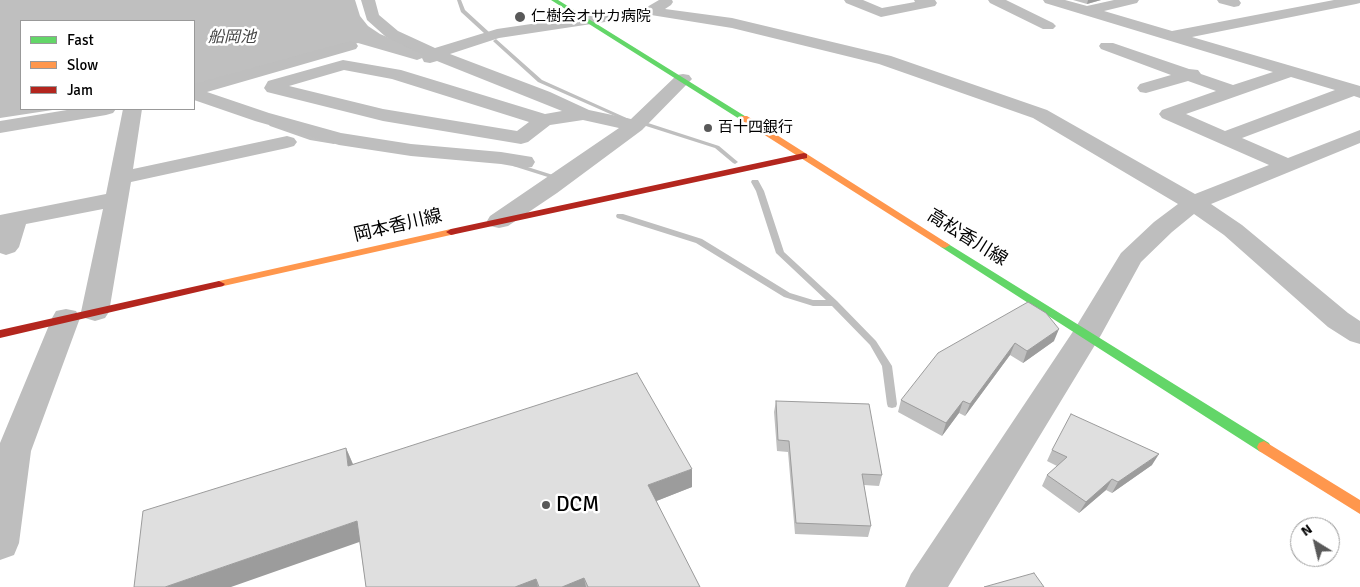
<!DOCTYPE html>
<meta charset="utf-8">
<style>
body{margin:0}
#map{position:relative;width:1360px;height:587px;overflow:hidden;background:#fff;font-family:Signika,sans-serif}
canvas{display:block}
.legend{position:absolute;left:20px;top:20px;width:175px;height:90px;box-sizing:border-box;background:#fff;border:1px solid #999;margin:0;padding:6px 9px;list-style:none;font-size:15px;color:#000}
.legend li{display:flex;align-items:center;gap:10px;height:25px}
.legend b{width:25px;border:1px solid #999}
.north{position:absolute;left:1290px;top:517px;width:50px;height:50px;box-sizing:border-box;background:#fff;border:1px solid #999;border-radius:50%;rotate:324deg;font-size:14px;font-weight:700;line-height:20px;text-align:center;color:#000}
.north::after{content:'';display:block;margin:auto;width:18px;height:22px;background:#595959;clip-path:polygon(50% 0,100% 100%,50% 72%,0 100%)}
</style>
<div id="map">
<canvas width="1360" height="587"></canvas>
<ul class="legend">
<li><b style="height:6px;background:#63d668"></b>Fast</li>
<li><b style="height:6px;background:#ff974d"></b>Slow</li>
<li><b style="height:6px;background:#b3261e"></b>Jam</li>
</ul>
<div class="north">N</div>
</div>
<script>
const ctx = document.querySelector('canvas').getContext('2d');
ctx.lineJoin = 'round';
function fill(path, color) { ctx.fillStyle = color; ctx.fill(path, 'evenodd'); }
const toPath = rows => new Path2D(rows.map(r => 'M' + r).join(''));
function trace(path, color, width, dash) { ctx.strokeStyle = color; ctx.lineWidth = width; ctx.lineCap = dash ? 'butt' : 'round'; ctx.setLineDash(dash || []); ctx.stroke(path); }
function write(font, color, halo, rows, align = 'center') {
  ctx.font = font + ' Signika,"Noto Sans JP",sans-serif'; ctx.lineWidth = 5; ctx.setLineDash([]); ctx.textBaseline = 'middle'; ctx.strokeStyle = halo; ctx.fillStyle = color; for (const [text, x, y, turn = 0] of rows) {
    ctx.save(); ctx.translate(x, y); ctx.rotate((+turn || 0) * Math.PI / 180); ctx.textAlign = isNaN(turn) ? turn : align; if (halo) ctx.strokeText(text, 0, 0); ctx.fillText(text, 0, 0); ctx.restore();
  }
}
fill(toPath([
 [0,0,355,0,360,16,368,26,380,34,430,55,417,60,358,43,194,89,194,21,21,21,21,109,59,109,0,118]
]), '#bfbfbf');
fill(toPath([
 [457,0,461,0,465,10,489,32,489,34,485,34,461,12,457,0],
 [496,39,542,80,631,120,626,121,538,82,494,42,493,41,496,39],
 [272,123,313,137,334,140,337,142,334,144,310,140,270,126,269,125,272,123],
 [648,123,719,146,738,162,735,164,733,163,715,148,646,126,646,124,648,123],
 [515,163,553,175,555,176,551,178,513,166,513,164,515,163],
 [752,180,758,180,764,191,784,252,837,301,876,341,892,366,897,404,896,407,892,408,888,407,887,404,882,366,870,345,832,306,813,306,784,297,696,243,617,218,616,216,617,214,623,214,702,239,790,293,813,300,826,300,776,253,756,191,751,182,752,180]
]), '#bfbfbf');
fill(toPath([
 [361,0,375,0,379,15,398,31,435,48,497,29,647,7,659,0,672,0,673,2,671,5,665,9,732,18,891,56,1047,110,1195,194,1269,165,1162,118,1159,114,1162,110,1216,91,1188,81,1146,93,1140,92,1137,88,1140,84,1171,75,1101,49,1099,46,1101,43,1113,43,1189,69,1198,70,1201,74,1233,85,1273,72,1045,3,1043,0,1065,0,1087,6,1114,0,1139,0,1137,3,1104,11,1172,31,1334,0,1360,0,1360,3,1356,4,1192,37,1360,86,1360,98,1354,96,1242,138,1288,158,1360,130,1360,143,1211,204,1242,225,1348,313,1360,321,1360,344,1350,341,1328,327,1224,235,1194,214,1172,232,1141,262,1101,335,948,587,905,587,911,574,1074,330,1121,253,1154,222,1178,204,1033,118,879,64,732,28,651,15,499,38,450,54,550,92,589,110,631,119,677,75,683,74,689,75,692,79,642,130,557,193,508,226,499,228,490,226,487,221,490,216,619,128,583,120,550,125,528,142,521,144,383,121,267,92,264,88,268,81,343,60,401,70,545,114,562,111,437,61,430,63,424,62,422,58,423,55,386,37,367,20,361,0],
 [344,70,392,79,529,122,517,131,383,109,289,86,344,70],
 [1291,77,1335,90,1225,131,1186,114,1291,77],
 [844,0,863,0,882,8,915,2,914,0,935,0,937,3,935,6,881,17,846,3,844,0],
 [988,0,1006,0,1053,23,1056,26,1053,29,1043,29,990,3,988,0],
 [1217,0,1239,0,1241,3,1239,6,1234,7,1219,3,1217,0],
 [350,41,356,43,358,46,356,49,207,92,269,113,341,133,411,144,501,152,532,157,535,162,532,167,524,168,501,164,411,156,339,145,255,121,194,100,194,84,350,41],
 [73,109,116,109,113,113,106,115,0,133,0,121,73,109],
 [123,109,142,109,133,169,287,136,294,138,297,142,294,146,287,148,131,182,109,312,105,318,95,321,85,318,81,312,103,209,26,224,19,247,15,252,6,255,0,253,0,215,106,194,123,109],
 [66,309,76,311,80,318,31,451,19,543,14,555,0,560,0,443,52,318,56,311,66,309]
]), '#bebebe');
fill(toPath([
 [551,0,558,0,748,118,741,120,551,0],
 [945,242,1269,443,1271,447,1269,451,1264,453,1259,451,941,247,940,245,945,242]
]), '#63d668');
fill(toPath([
 [741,116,747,116,950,245,945,248,941,247,741,120,741,116],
 [451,229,456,232,455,234,219,287,213,284,219,281,451,229],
 [1264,441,1360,500,1360,514,1259,451,1257,447,1259,443,1264,441]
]), '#ff974d');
fill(toPath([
 [804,153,807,154,807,158,451,235,446,232,451,229,804,153],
 [219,281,225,284,223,286,0,338,0,330,219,281]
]), '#b3261e');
fill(toPath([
 [1073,0,1101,0,1087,4],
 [1046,313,1054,341,1023,363,1010,355,965,416,959,413,942,436,898,412,901,400],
 [776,401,882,475,879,486,864,485,871,526,868,537,795,534,788,452,777,451,774,412],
 [346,448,353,464,692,487,656,501,700,587,366,587],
 [1052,450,1152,465,1112,493,1106,490,1079,513,1042,486,1047,475,1057,466,1047,461]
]), '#c0c0c0');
fill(toPath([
 [1088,0,1101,0,1087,4],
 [1059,329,1054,341,1023,363,1027,351],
 [1015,343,1010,355,965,416,970,404],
 [963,401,959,413,942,436,946,423],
 [346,448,354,467,348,466],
 [1159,454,1152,465,1112,493,1118,482],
 [692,469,692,487,649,504,648,485],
 [1112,479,1106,490,1079,513,1086,502],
 [357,521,365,540,231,587,165,587],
 [584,578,586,587,562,587],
 [536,579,538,587,515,587]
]), '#9c9c9c');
const building = toPath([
 [1028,302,1046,313,1059,329,1027,351,1015,343,970,404,963,401,946,423,901,400,938,353,1028,302],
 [637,373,692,469,648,485,700,587,588,587,584,578,562,587,539,587,536,579,515,587,366,587,357,521,165,587,134,587,143,511,346,448,348,466,637,373],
 [776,401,869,404,882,475,862,474,871,526,796,523,789,441,778,440,776,401],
 [1071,414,1159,454,1118,482,1112,479,1086,502,1047,475,1067,457,1052,450,1071,414],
 [1034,573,1044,587,984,587,1034,573]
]);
fill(building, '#dfdfdf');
trace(building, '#9c9c9c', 1);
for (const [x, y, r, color] of [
 [520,17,6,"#595959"],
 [708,128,5,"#595959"],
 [546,505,5,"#595959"]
]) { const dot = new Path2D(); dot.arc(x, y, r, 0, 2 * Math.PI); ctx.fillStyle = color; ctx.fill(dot); trace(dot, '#fff', 2); }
write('15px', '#000', '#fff', [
 ["仁樹会オサカ病院",531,17],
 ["百十四銀行",718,128]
], 'left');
write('italic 16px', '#444', '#fff', [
 ["船岡池",232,38]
]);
write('18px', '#000', '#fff', [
 ["岡本香川線",398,226,-13],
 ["高松香川線",967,238,32]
]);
write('21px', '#000', '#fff', [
 ["DCM",556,505]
], 'left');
</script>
